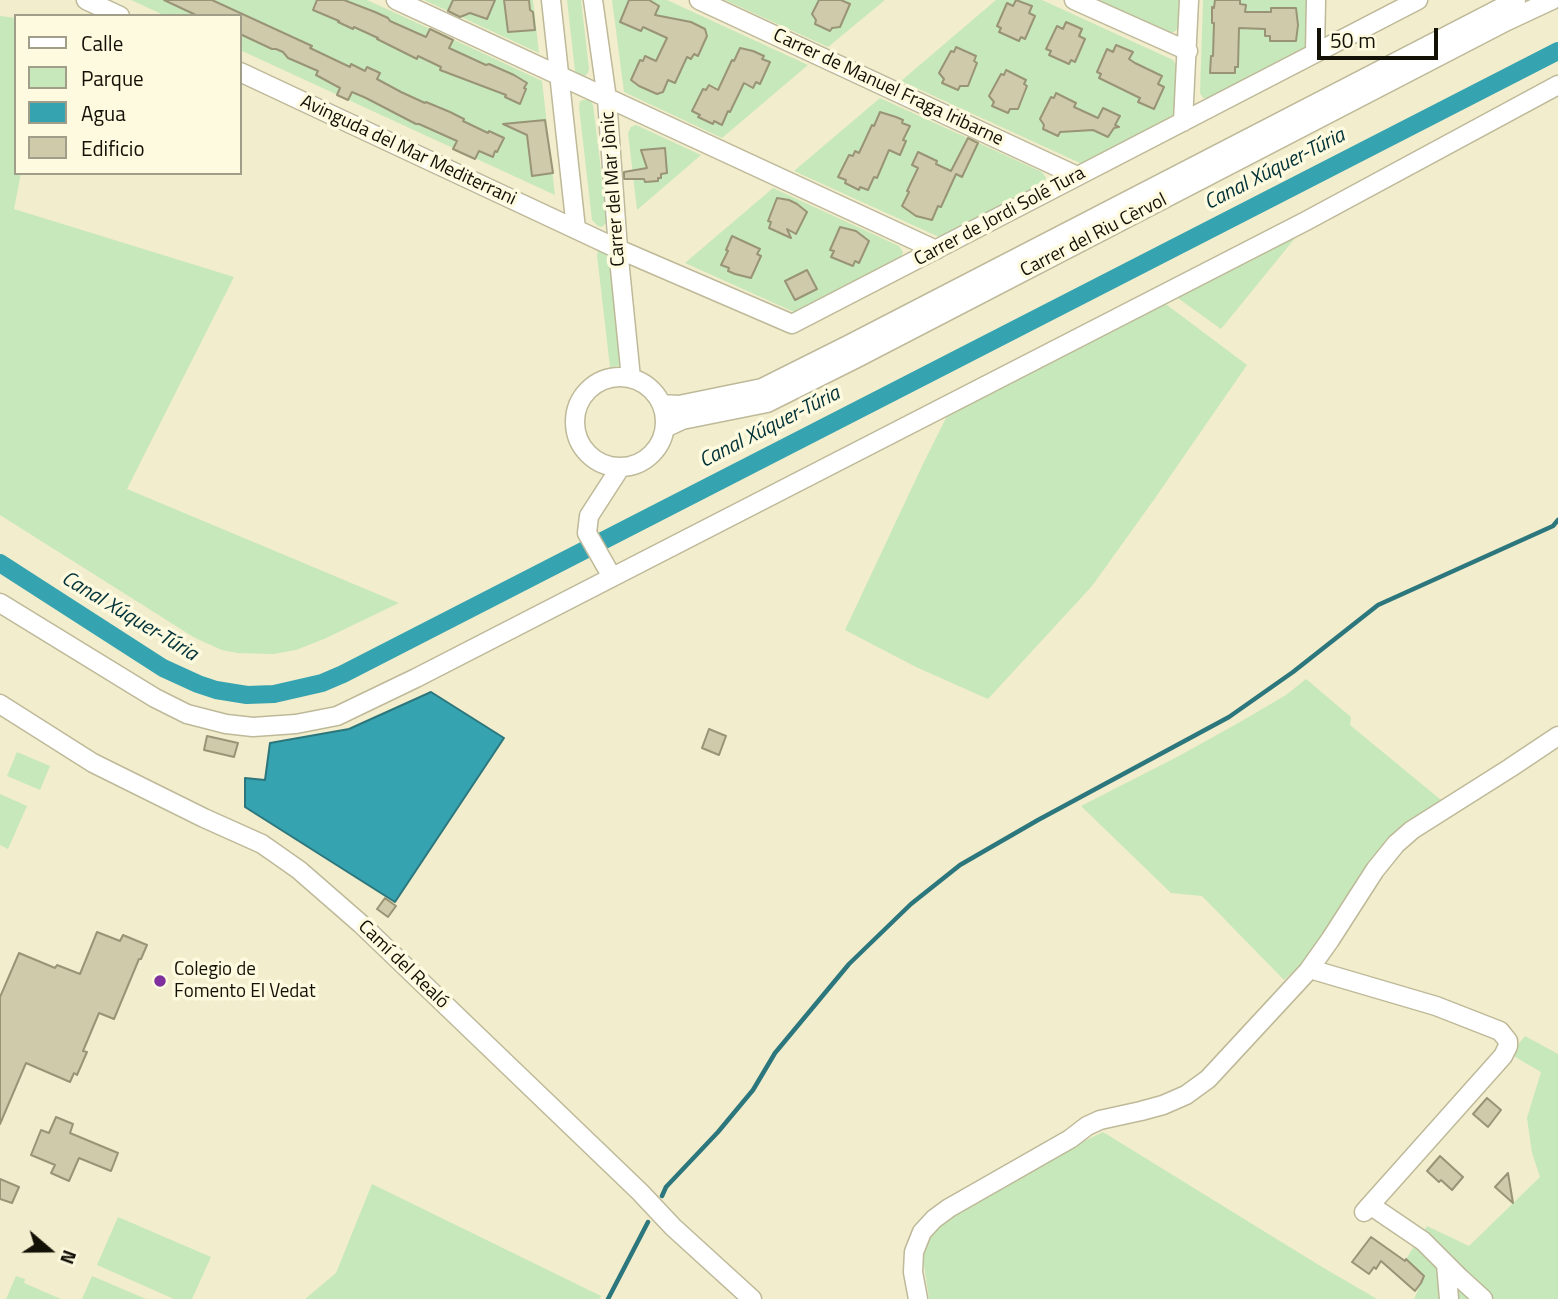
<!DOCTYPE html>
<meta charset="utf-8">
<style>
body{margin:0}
#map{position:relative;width:1558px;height:1299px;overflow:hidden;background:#f2edcc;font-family:"Titillium Web",sans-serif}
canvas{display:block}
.legend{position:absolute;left:14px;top:14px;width:228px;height:161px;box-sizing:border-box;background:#fefadf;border:2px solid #a09d88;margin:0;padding:9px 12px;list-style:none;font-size:21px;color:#131106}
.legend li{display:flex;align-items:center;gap:14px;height:35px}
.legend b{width:35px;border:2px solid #a09d88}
.north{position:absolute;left:14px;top:1215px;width:70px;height:70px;-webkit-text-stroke:5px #fefadf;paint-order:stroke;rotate:110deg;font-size:19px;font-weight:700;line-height:28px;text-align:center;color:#131106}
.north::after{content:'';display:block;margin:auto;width:24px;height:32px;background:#131106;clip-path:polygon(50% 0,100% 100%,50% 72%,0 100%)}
.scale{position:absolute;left:1317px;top:28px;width:121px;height:32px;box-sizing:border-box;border:4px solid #131106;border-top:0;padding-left:9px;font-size:21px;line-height:24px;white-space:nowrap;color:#131106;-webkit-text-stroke:5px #fefadf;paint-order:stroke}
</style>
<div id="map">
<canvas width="1558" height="1299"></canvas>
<ul class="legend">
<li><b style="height:9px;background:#fff"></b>Calle</li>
<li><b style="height:19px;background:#c7e8ba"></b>Parque</li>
<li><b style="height:19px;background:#36a3b0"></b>Agua</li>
<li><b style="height:19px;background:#cfcaa9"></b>Edificio</li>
</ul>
<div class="north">N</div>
<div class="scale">50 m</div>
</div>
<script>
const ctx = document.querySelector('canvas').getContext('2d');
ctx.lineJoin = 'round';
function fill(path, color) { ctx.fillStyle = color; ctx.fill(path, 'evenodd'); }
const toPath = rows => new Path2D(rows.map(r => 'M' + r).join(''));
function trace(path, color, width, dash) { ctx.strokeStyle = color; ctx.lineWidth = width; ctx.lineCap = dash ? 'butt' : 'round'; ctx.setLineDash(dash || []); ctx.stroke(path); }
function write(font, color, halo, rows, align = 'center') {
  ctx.font = font + ' "Titillium Web",sans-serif'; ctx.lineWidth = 7; ctx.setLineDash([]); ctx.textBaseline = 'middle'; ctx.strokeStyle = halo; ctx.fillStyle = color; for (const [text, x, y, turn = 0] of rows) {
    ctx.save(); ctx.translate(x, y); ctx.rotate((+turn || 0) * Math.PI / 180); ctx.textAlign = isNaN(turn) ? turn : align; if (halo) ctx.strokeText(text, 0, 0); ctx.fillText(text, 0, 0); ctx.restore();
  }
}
fill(toPath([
 [131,0,367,0,474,49,542,81,555,195,240,50,240,16,166,16],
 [424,0,533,0,539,53,459,16],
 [567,0,581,0,589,69,588,73,584,77,580,77,575,71],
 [612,0,667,0,808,65,722,138,624,92],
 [725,0,885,0,828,47],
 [996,0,1042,0,1173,60,1176,65,1175,112,1173,117,1085,162,1080,163,901,81],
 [1099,0,1179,0,1178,28,1174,32,1170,32],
 [1203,0,1308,0,1307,48,1211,98,1203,98,1200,93],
 [0,16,16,18,16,173,21,173,14,209,234,277,127,489,399,603,324,639,296,650,273,654,237,653,222,650,195,638,0,515],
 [880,98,1042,172,1046,178,1044,184,939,237,794,171],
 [587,99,591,100,593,105,607,219,606,223,602,227,598,226,592,220,579,107,580,101],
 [636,125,701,155,637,210,628,133,631,127],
 [773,188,899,246,903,252,901,257,794,312,685,263],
 [1300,232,1221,329,1175,296],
 [603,249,611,254,624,366,610,367,597,255,598,251],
 [1163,302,1247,365,1153,501,1092,586,988,699,916,667,845,630,923,464,949,412],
 [1306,679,1351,717,1350,725,1441,800,1407,824,1309,957,1284,980,1202,896,1171,893,1081,806,1179,756,1240,722,1286,695],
 [17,752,50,766,40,790,7,776],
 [0,794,27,806,8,849,0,845],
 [1525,1036,1558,1054,1558,1299,1414,1299,1424,1276,1406,1259,1427,1226,1469,1246,1540,1177,1532,1153,1527,1118,1541,1072,1510,1054],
 [1103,1132,1322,1267,1377,1299,929,1299,924,1265,924,1253,926,1242,935,1226,996,1184],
 [372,1184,601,1296,599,1299,305,1299,336,1273],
 [118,1217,211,1257,192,1299,174,1299,97,1265],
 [16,1276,25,1279,24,1283,61,1299,6,1299],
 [92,1276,146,1299,82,1299]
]), '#c7e8ba');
const water = toPath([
 [431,692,504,738,395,902,245,807,245,778,265,780,270,743,349,729,431,692]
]);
fill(water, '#36a3b0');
trace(water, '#2c777d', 2);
trace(toPath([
 [662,1196,666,1187,718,1132,753,1090,775,1053,849,964,911,904,960,865,1038,820,1229,717,1293,672,1378,605,1553,526,1558,520],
 [608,1299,648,1222]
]), '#2c777d', 4.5);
trace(toPath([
 [0,563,163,668,198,684,216,690,247,695,274,694,322,683,343,674,1558,51]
]), '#36a3b0', 18);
const building = toPath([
 [164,0,212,0,312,46,310,48,350,67,351,64,365,71,367,67,380,73,377,79,401,92,425,103,426,102,450,112,464,119,463,121,488,133,489,131,504,138,497,152,495,151,493,157,479,151,475,159,453,149,457,141,419,124,416,124,366,98,352,92,348,100,337,95,340,88,316,75,318,71,288,58,283,52,276,49,272,49,240,34,240,16,198,16,164,0],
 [317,0,344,0,375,12,388,18,390,21,426,37,430,29,453,40,449,48,486,65,489,64,514,75,527,83,524,88,526,89,520,104,505,97,506,95,440,70,441,67,418,56,417,59,377,39,378,38,354,27,353,29,338,22,339,21,313,10,317,0],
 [453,0,495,0,487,19,470,13,460,17,448,11,453,0],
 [504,0,529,0,530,10,533,12,535,30,508,32,504,0],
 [629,0,649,0,659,6,655,15,691,22,705,29,707,36,698,56,694,54,691,59,687,57,675,83,668,80,663,92,657,94,639,86,631,80,640,60,643,61,645,56,656,61,667,38,643,27,641,31,620,22,629,0],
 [819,0,841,0,850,4,840,27,832,28,830,31,815,24,816,20,812,14,819,0],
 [1016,0,1032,6,1029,13,1035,16,1025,39,1021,37,1019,41,999,32,1001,28,997,26,1007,3,1013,6,1016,0],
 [1215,0,1240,0,1240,4,1246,5,1245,12,1271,12,1271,8,1296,8,1298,25,1296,41,1270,41,1270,36,1265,36,1265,29,1239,28,1238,67,1235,67,1235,73,1210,73,1211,56,1213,56,1214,23,1212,23,1212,7,1214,8,1215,0],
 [1066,22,1082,29,1079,36,1085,39,1075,62,1071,60,1069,64,1049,55,1051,51,1046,49,1057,26,1063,29,1066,22],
 [1116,45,1133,52,1129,59,1135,63,1162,76,1158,84,1164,87,1154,109,1138,102,1140,98,1099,78,1101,74,1097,72,1107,49,1113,52,1116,45],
 [956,47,976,56,974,61,977,63,968,86,960,86,958,90,942,83,944,79,939,73,951,51,954,52,956,47],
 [740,48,753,51,764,56,762,59,770,62,760,84,756,82,753,88,744,83,730,112,728,111,722,125,714,121,713,124,698,117,700,115,692,111,703,89,706,90,709,85,718,90,732,60,734,61,740,48],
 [1006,70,1026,80,1024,84,1027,86,1018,109,1010,109,1008,113,992,106,994,102,989,96,1001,74,1004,75,1006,70],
 [1056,93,1076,103,1074,107,1098,118,1103,108,1120,116,1115,125,1119,127,1114,128,1108,137,1093,130,1060,132,1058,136,1043,129,1044,125,1040,119,1051,97,1054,98,1056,93],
 [880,112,896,117,903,120,902,123,910,126,903,140,906,141,900,155,889,150,877,178,874,177,868,190,860,187,859,190,845,183,846,180,838,177,849,155,853,156,855,151,859,153,872,125,874,126,880,112],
 [545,120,553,173,532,176,527,135,503,124,545,120],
 [968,138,978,143,962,177,956,174,941,207,938,206,932,220,916,216,902,206,909,192,907,191,918,168,912,165,918,152,937,161,936,164,951,171,968,138],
 [665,148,667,173,661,174,661,178,658,178,658,181,645,182,644,179,624,179,624,172,647,168,641,150,665,148],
 [777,198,789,200,797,204,807,212,796,234,787,229,791,238,769,228,771,222,768,221,777,198],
 [840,227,856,231,869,241,859,263,855,261,853,266,831,257,834,251,830,250,840,227],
 [732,236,760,249,757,254,761,256,751,278,735,274,728,271,729,268,721,265,728,251,726,250,732,236],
 [807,270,817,289,795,300,785,281,807,270],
 [709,729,726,736,719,755,702,748,709,729],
 [207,736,238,743,234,757,204,750,207,736],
 [385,898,396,906,388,917,377,909,385,898],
 [97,932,120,941,123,935,147,945,141,959,139,959,114,1019,99,1013,83,1051,87,1052,77,1075,74,1073,70,1082,26,1063,0,1124,0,997,19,953,55,968,57,965,80,974,97,932],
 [1487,1098,1501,1110,1488,1127,1473,1114,1487,1098],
 [56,1117,73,1124,70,1133,118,1153,111,1171,79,1158,69,1181,51,1173,55,1165,31,1155,41,1130,49,1133,56,1117],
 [1440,1156,1463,1177,1452,1190,1441,1180,1439,1182,1427,1171,1440,1156],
 [1508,1173,1513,1203,1495,1187,1508,1173],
 [0,1179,19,1187,12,1203,0,1199,0,1179],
 [1371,1237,1405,1261,1406,1259,1424,1276,1421,1283,1415,1291,1381,1261,1376,1269,1374,1267,1369,1274,1352,1262,1371,1237]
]);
fill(building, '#cfcaa9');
trace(building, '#999475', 2);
const minor = toPath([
 [86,0,120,16],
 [396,0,936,250],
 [551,0,576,229],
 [593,0,607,99,618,249,631,378],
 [699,0,1077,176],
 [1074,0,1188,51],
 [1315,53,1316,0],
 [240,72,618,249,792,324,1418,0],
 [1183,122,1189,0],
 '575 422a45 45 0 1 1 90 0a45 45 0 1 1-90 0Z',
 [662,404,679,405,762,388,850,344,1516,0],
 [665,428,682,420,767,403,857,358,1507,21,1552,0],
 [612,577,587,533,589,516,620,468],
 [0,603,155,698,187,714,226,724,253,727,296,724,337,716,416,678,1306,221,1558,85],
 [0,704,93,763,204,818,262,844,299,870,361,924,640,1192,673,1227,752,1299],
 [1310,969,1436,1006,1500,1031,1508,1041,1508,1046,1503,1056,1364,1212],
 [1370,1205,1423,1241,1460,1278,1483,1299],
 [1446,1264,1449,1299],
 [918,1299,913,1272,914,1252,922,1232,934,1219,949,1208,1070,1139,1087,1126,1100,1120,1141,1111,1163,1105,1186,1095,1208,1079,1308,971,1330,940,1375,870,1396,844,1412,830,1510,768,1558,736]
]);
trace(minor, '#beb999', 21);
trace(minor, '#fff', 18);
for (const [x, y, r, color] of [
 [160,981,7,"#802f9f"]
]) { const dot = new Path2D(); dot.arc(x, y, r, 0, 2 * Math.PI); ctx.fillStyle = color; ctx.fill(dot); trace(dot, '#fefadf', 2.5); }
write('19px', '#131106', '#fefadf', [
 ["Carrer de Manuel Fraga Iribarne",888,88,25],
 ["Avinguda del Mar Mediterrani",408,151,25],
 ["Carrer del Mar Jònic",614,189,-94],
 ["Carrer de Jordi Solé Tura",1000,217,-28],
 ["Carrer del Riu Cèrvol",1094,236,-27],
 ["Camí del Realó",403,965,44]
]);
write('19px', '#131106', '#fefadf', [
 ["Colegio de",174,970],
 ["Fomento El Vedat",174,992]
], 'left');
write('italic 21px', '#003238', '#fefadf', [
 ["Canal Xúquer-Túria",1275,170,-27],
 ["Canal Xúquer-Túria",770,428,-27],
 ["Canal Xúquer-Túria",129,617,31]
]);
</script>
